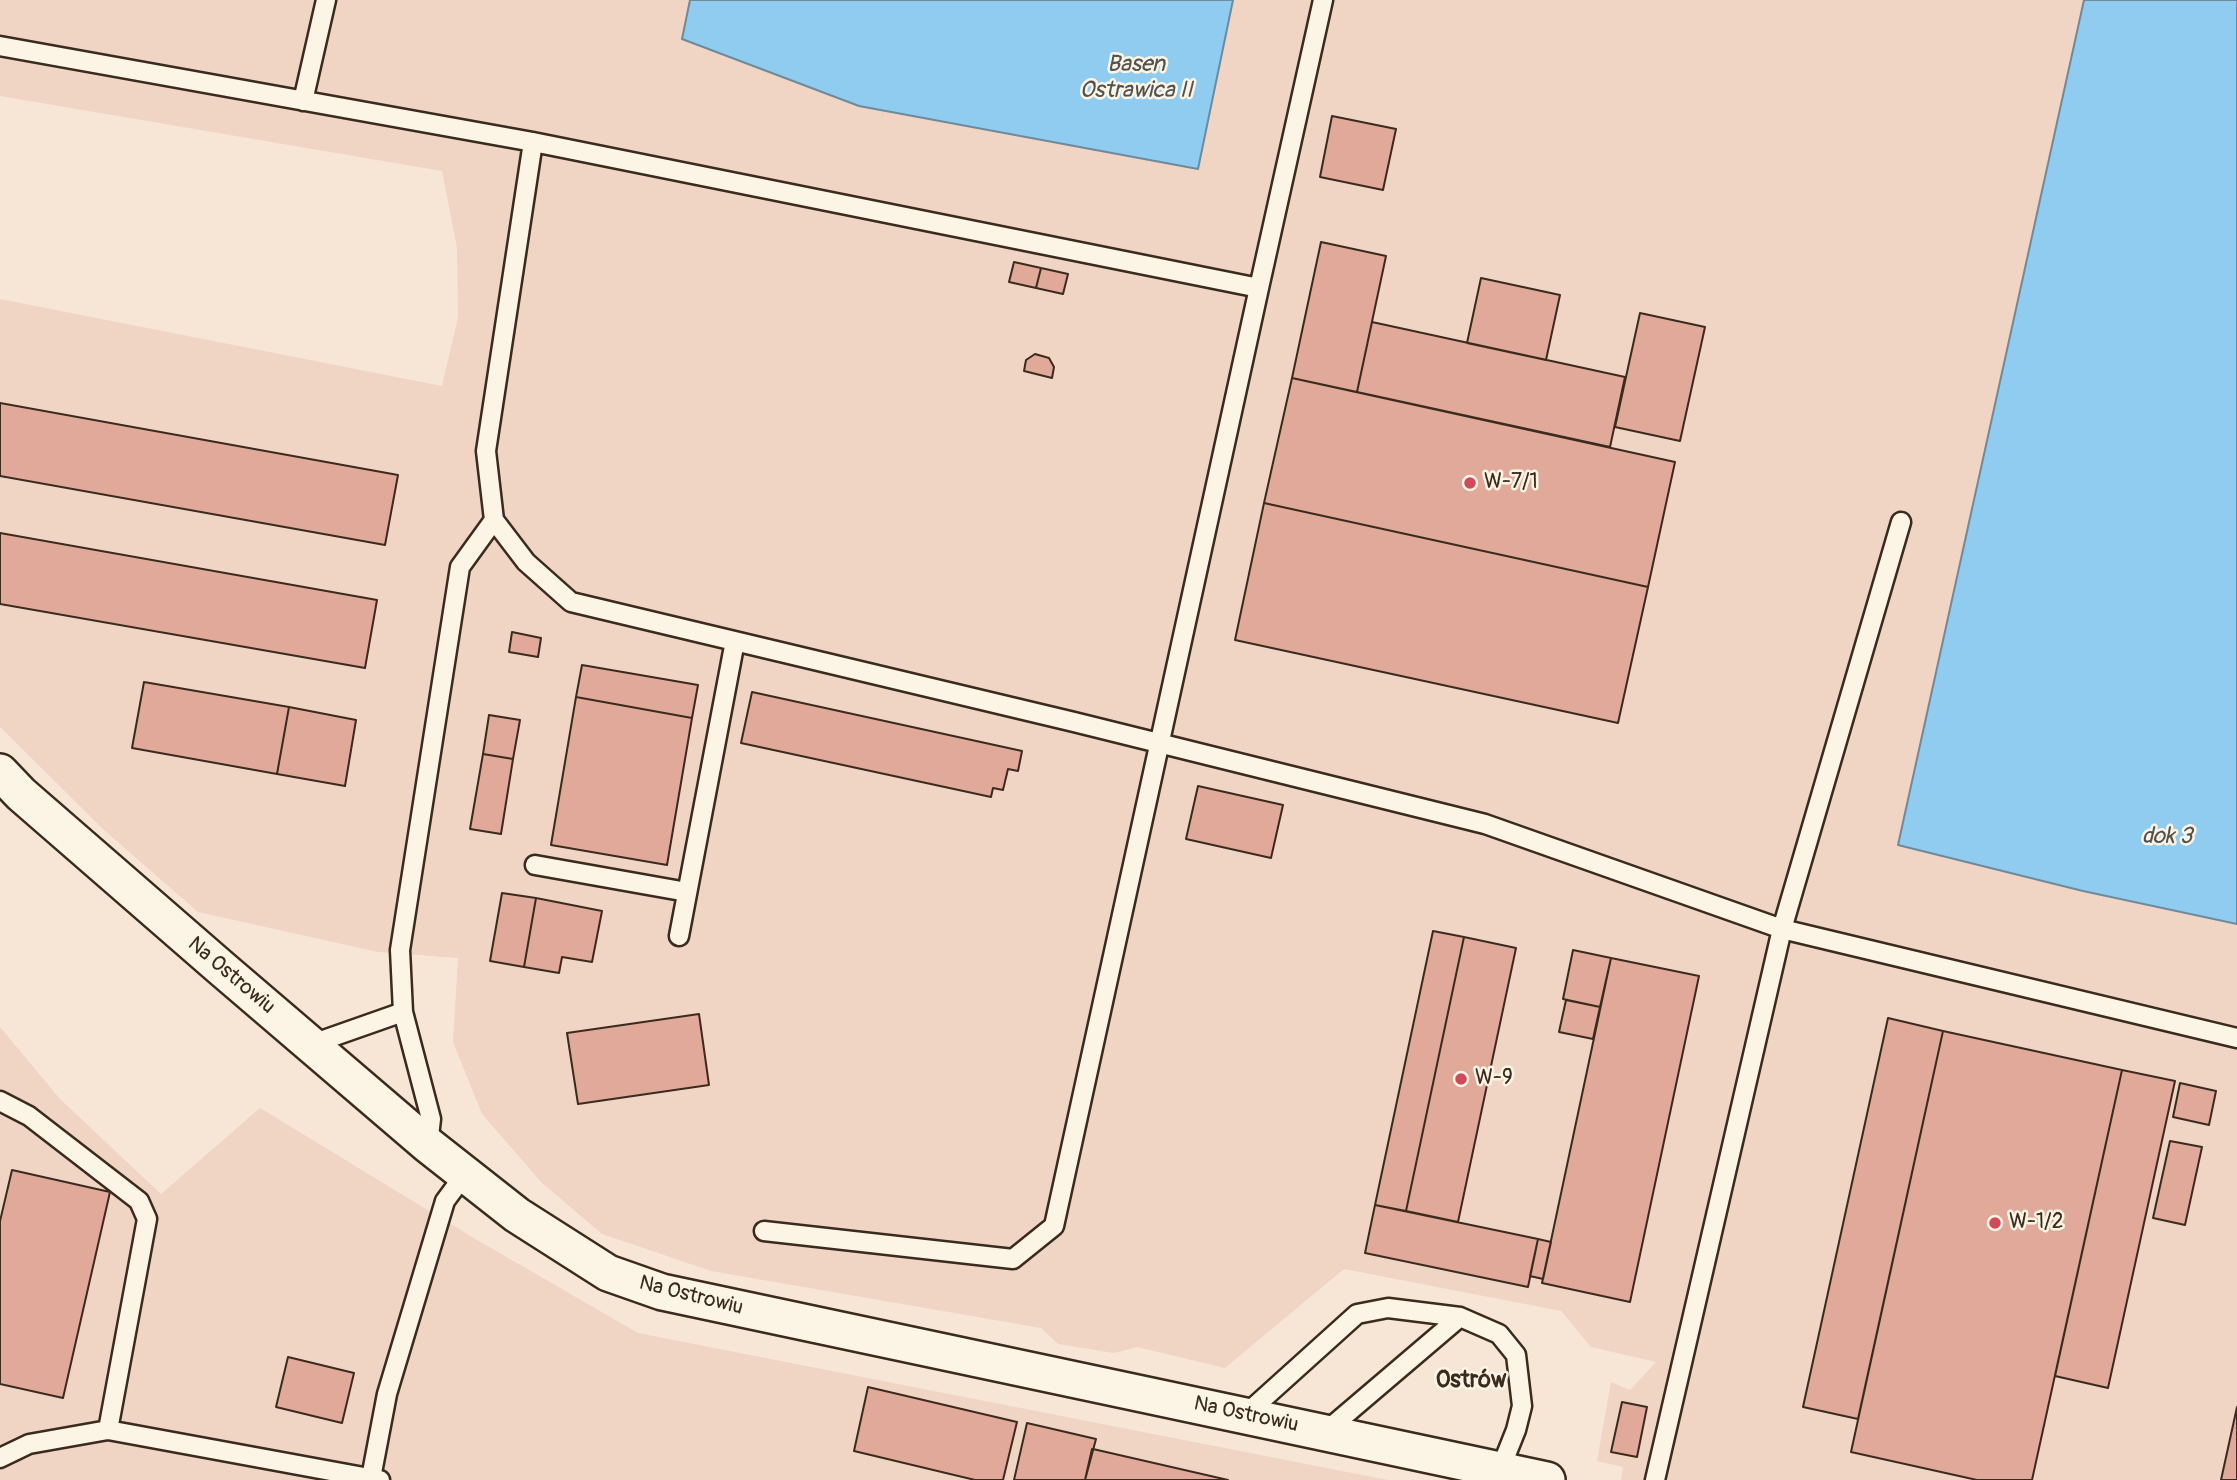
<!DOCTYPE html>
<meta charset="utf-8">
<style>
body{margin:0}
canvas{display:block;background:#f7e6d6}
</style>
<canvas width="2237" height="1480"></canvas>
<script>
const ctx = document.querySelector('canvas').getContext('2d');
ctx.lineJoin = 'round';
function fill(path, color) { ctx.fillStyle = color; ctx.fill(path, 'evenodd'); }
const toPath = rows => new Path2D(rows.map(r => 'M' + r).join(''));
function trace(path, color, width, dash) { ctx.strokeStyle = color; ctx.lineWidth = width; ctx.lineCap = dash ? 'butt' : 'round'; ctx.setLineDash(dash || []); ctx.stroke(path); }
function write(font, color, halo, rows, align = 'center') {
  ctx.font = font + ' Pangolin,sans-serif'; ctx.lineWidth = 5; ctx.setLineDash([]); ctx.textBaseline = 'middle'; ctx.strokeStyle = halo; ctx.fillStyle = color; for (const [text, x, y, turn = 0] of rows) {
    ctx.save(); ctx.translate(x, y); ctx.rotate((+turn || 0) * Math.PI / 180); ctx.textAlign = isNaN(turn) ? turn : align; if (halo) ctx.strokeText(text, 0, 0); ctx.fillText(text, 0, 0); ctx.restore();
  }
}
fill(toPath([
 [0,0,690,0,682,40,1198,169,1233,0,2084,0,1898,845,2083,891,2237,924,2237,1480,1621,1480,1623,1467,1597,1461,1611,1382,1630,1390,1656,1362,1591,1347,1561,1311,1344,1269,1225,1368,1137,1347,1114,1353,1058,1344,1041,1328,711,1271,602,1234,542,1183,482,1114,453,1042,458,958,378,952,198,912,104,830,0,727,0,299,442,386,458,317,457,248,442,171,0,96],
 [0,1027,60,1099,161,1194,260,1108,472,1237,638,1333,1388,1480,0,1480]
]), '#f0d4c4');
const water = toPath([
 [690,0,1233,0,1198,169,859,106,682,39,690,0],
 [2084,0,2237,0,2237,924,2083,891,1898,845,2084,0]
]);
fill(water, '#8fccef');
trace(water, '#6d8b9b', 2);
const building = toPath([
 [1332,116,1396,129,1383,190,1320,177,1332,116],
 [1321,242,1386,256,1357,392,1292,378,1321,242],
 [1014,262,1041,268,1036,288,1009,282,1014,262],
 [1041,268,1068,274,1063,294,1036,288,1041,268],
 [1481,278,1560,295,1546,360,1467,343,1481,278],
 [1640,313,1705,327,1680,441,1615,427,1640,313],
 [1372,322,1625,377,1610,447,1357,392,1372,322],
 [1035,354,1049,358,1054,367,1052,378,1024,371,1026,360,1035,354],
 [1292,378,1675,462,1648,587,1264,503,1292,378],
 [0,403,398,475,385,545,0,476,0,403],
 [1264,503,1648,587,1618,723,1235,640,1264,503],
 [0,533,377,600,365,668,0,604,0,533],
 [512,632,541,638,538,657,509,652,512,632],
 [582,665,698,685,692,718,576,697,582,665],
 [144,682,289,707,277,774,132,748,144,682],
 [752,692,1022,751,1018,771,1008,769,1003,790,993,788,991,797,741,743,752,692],
 [576,697,692,718,667,865,551,845,576,697],
 [289,707,356,720,345,786,277,774,289,707],
 [489,715,520,720,513,759,483,754,489,715],
 [483,754,513,759,501,834,470,829,483,754],
 [1198,786,1283,805,1271,858,1186,839,1198,786],
 [502,893,536,898,524,967,490,961,502,893],
 [536,898,602,911,592,962,562,957,559,973,524,967,536,898],
 [1433,931,1464,937,1406,1211,1375,1205,1433,931],
 [1464,937,1516,948,1458,1222,1406,1211,1464,937],
 [1573,950,1611,958,1600,1007,1563,999,1573,950],
 [1611,958,1699,976,1630,1302,1542,1283,1611,958],
 [1566,1000,1600,1007,1593,1039,1559,1032,1566,1000],
 [699,1014,709,1085,578,1104,567,1033,699,1014],
 [1888,1018,1943,1031,1858,1419,1803,1407,1888,1018],
 [1943,1031,2122,1070,2032,1480,1977,1480,1851,1452,1943,1031],
 [2122,1070,2175,1081,2108,1388,2055,1376,2122,1070],
 [2180,1083,2216,1091,2209,1125,2173,1117,2180,1083],
 [2170,1141,2202,1147,2185,1225,2153,1218,2170,1141],
 [12,1170,110,1192,63,1398,0,1384,0,1221,12,1170],
 [1375,1205,1538,1239,1528,1287,1365,1253,1375,1205],
 [1538,1239,1551,1242,1543,1279,1530,1276,1538,1239],
 [288,1357,354,1373,342,1423,276,1407,288,1357],
 [868,1387,1017,1422,1003,1480,975,1480,854,1451,868,1387],
 [1622,1402,1647,1407,1637,1457,1611,1452,1622,1402],
 [2237,1407,2237,1480,2221,1480,2237,1407],
 [1027,1423,1096,1439,1085,1480,1014,1480,1027,1423],
 [1092,1449,1093,1449,1228,1480,1085,1480,1092,1449]
]);
fill(building, '#e1a999');
trace(building, '#3b2a1e', 2);
const lane = toPath([
 [0,46,533,142,1259,288,1323,0],
 [303,101,326,0],
 [533,142,486,451,494,520,526,562,571,602,1074,722,1485,824,1782,929,2237,1038],
 [535,865,687,892],
 [679,936,735,641],
 [312,1044,403,1012],
 [0,1101,29,1116,139,1201,147,1219,108,1430],
 [428,1145,431,1119,403,1012,400,950,460,567,494,520],
 [764,1231,1013,1259,1054,1226,1259,288],
 [1245,1415,1357,1314,1388,1308,1460,1317,1499,1334,1516,1355,1522,1406,1516,1430,1500,1470],
 [1325,1432,1460,1317],
 [0,1458,29,1444,108,1430,380,1480],
 [371,1478,387,1394,445,1201,465,1174],
 [1655,1480,1782,929,1901,522]
]);
const street = toPath([
 [0,772,21,794,220,967,428,1145,517,1215,608,1273,662,1292,1547,1480]
]);
trace(lane, '#3b2a1e', 23);
trace(street, '#3b2a1e', 40);
trace(lane, '#fcf5e5', 18);
trace(street, '#fcf5e5', 35);
for (const [x, y, r, color] of [
 [1470,483,7,"#d1495b"],
 [1461,1079,7,"#d1495b"],
 [1995,1223,7,"#d1495b"]
]) { const dot = new Path2D(); dot.arc(x, y, r, 0, 2 * Math.PI); ctx.fillStyle = color; ctx.fill(dot); trace(dot, '#fcf5e5', 2.5); }
write('21px', '#3b2a1e', '#fcf5e5', [
 ["W-7/1",1484,483],
 ["W-9",1475,1079],
 ["W-1/2",2009,1223]
], 'left');
write('21px', '#3b2a1e', '#fcf5e5', [
 ["Na Ostrowiu",231,976,40],
 ["Na Ostrowiu",691,1296,14],
 ["Na Ostrowiu",1246,1415,12]
]);
write('italic 23px', '#505252', '#fcf5e5', [
 ["Basen",1136,65],
 ["Ostrawica II",1136,91],
 ["dok 3",2167,837]
]);
write('bold 23px', '#3b2a1e', '#fcf5e5', [
 ["Ostrów",1471,1381]
]);
</script>
